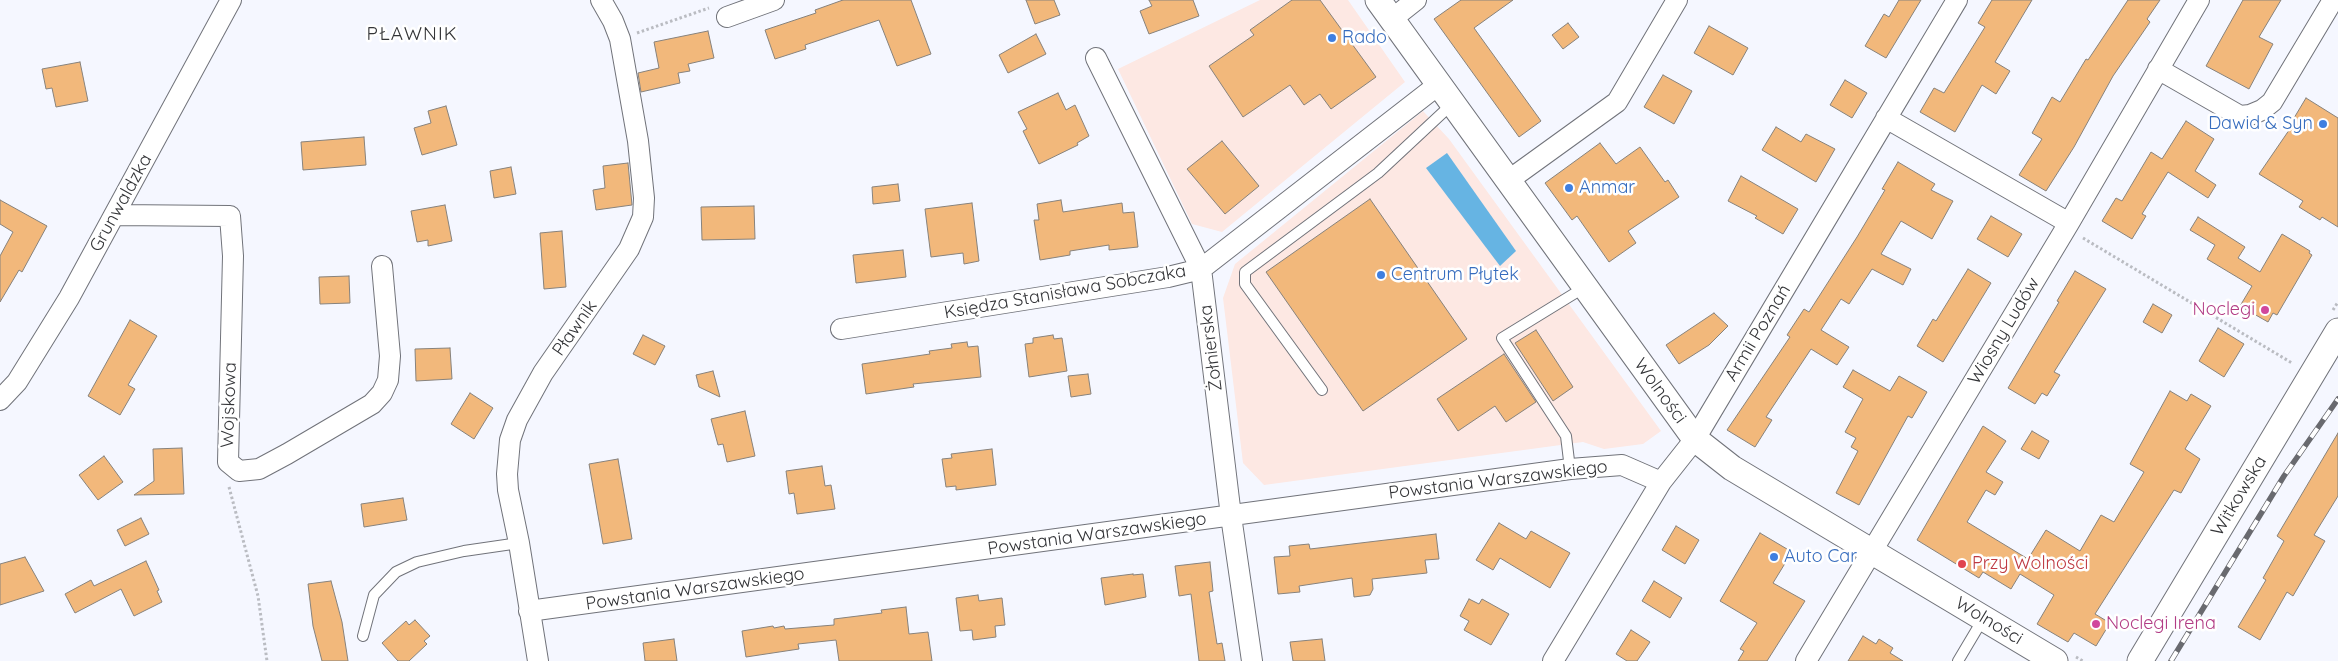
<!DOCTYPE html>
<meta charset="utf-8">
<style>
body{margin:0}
canvas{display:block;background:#f5f7ff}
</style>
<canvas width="2338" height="661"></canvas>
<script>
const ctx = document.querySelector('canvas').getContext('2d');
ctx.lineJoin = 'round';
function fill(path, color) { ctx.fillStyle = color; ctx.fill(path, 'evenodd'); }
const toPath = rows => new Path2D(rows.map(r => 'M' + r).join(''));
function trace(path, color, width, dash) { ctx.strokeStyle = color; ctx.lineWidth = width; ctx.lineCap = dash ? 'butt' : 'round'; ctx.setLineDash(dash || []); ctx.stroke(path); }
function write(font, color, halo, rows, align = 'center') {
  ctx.font = font + ' Quicksand,sans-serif'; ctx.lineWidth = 5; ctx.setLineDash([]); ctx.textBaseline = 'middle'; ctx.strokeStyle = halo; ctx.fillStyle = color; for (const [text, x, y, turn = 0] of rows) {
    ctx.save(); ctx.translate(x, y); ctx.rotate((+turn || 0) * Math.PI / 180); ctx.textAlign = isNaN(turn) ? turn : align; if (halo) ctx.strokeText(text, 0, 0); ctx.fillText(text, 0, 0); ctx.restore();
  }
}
fill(toPath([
 [1260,0,1348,0,1405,82,1222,232,1192,224,1118,69],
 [1423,111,1449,139,1661,431,1643,444,1604,449,1583,442,1264,485,1243,463,1223,298,1235,264]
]), '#fde8e3');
fill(toPath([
 [1447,153,1516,251,1500,266,1426,168]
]), '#66b4e3');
const building = toPath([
 [843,0,911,0,931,54,897,66,879,20,805,45,806,49,775,59,765,30,816,13,815,10,843,0],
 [1026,0,1054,0,1060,15,1035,24,1026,0],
 [1149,0,1193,0,1199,16,1149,34,1140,11,1152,6,1149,0],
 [1292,0,1320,0,1376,77,1331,109,1320,94,1304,105,1290,85,1243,117,1209,66,1254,35,1250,30,1292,0],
 [1461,0,1513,0,1474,28,1541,121,1519,137,1434,19,1461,0],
 [1899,0,1921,0,1886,58,1865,46,1884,14,1889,17,1899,0],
 [1992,0,2032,0,1995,62,2010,71,1996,94,1982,85,1955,132,1920,112,1934,88,1944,93,1985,27,1978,23,1992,0],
 [2128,0,2160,0,2147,19,2150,22,2113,76,2074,147,2046,191,2019,175,2042,139,2032,133,2052,97,2060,102,2086,59,2088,60,2128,0],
 [2243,0,2281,0,2259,37,2273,44,2249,89,2206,66,2243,0],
 [1568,23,1579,37,1563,49,1552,35,1568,23],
 [1709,26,1748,48,1733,75,1694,53,1709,26],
 [708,31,714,58,688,64,690,71,678,73,680,83,641,92,638,73,659,68,654,42,708,31],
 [1036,34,1046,54,1008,73,999,55,1036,34],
 [80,62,88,101,56,107,52,88,46,89,42,69,80,62],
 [1663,75,1692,91,1674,124,1644,107,1663,75],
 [1845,80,1867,93,1852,118,1830,105,1845,80],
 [1058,93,1066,110,1075,105,1089,136,1077,143,1078,145,1039,164,1023,131,1027,129,1018,112,1058,93],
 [2306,98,2338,118,2338,227,2322,217,2320,220,2299,207,2303,201,2259,174,2296,120,2294,118,2306,98],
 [446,106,457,145,422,155,414,128,431,123,428,111,446,106],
 [2186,121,2214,139,2195,171,2216,185,2208,198,2168,172,2142,214,2146,216,2132,239,2102,221,2116,198,2122,201,2151,152,2162,159,2186,121],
 [1776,127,1801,142,1806,134,1835,149,1816,182,1762,150,1776,127],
 [364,137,366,165,303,170,301,142,364,137],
 [1222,141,1259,186,1225,214,1187,169,1222,141],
 [1600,143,1616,164,1640,147,1665,182,1668,180,1679,197,1628,231,1636,243,1609,262,1577,216,1572,220,1545,183,1600,143],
 [1898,162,1935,184,1931,190,1953,201,1932,239,1901,221,1881,254,1911,269,1903,285,1872,269,1849,304,1841,299,1821,330,1849,347,1837,365,1811,349,1766,417,1772,420,1755,447,1727,430,1790,337,1787,335,1804,309,1809,312,1857,237,1885,190,1882,189,1898,162],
 [628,163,632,205,596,210,593,190,605,188,603,166,628,163],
 [511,167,516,194,494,198,490,171,511,167],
 [1741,176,1798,209,1783,234,1755,218,1757,216,1728,201,1741,176],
 [898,184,900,201,873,204,872,187,898,184],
 [1370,199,1467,339,1363,411,1266,272,1370,199],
 [0,200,47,226,22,272,19,270,0,302,0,256,13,232,0,224,0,200],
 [1061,200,1063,212,1122,203,1123,213,1134,212,1138,247,1109,250,1109,245,1070,251,1070,255,1040,260,1034,220,1039,220,1037,204,1061,200],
 [972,203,979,261,964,264,963,253,931,257,925,209,972,203],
 [445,205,452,241,428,246,428,240,417,242,411,211,445,205],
 [754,206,755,239,702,240,701,207,754,206],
 [1991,216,2022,234,2008,257,1977,239,1991,216],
 [2198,217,2245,247,2238,258,2260,272,2282,234,2310,251,2309,253,2312,255,2277,315,2273,313,2268,322,2240,306,2252,286,2207,259,2215,245,2190,230,2198,217],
 [562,231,566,287,544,289,540,233,562,231],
 [903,250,906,277,856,283,853,255,903,250],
 [1968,269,1991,283,1943,362,1917,346,1933,319,1936,321,1968,269],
 [2075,271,2106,289,2054,372,2060,375,2047,396,2042,393,2035,404,2008,388,2059,302,2057,301,2075,271],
 [349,276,350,303,320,304,319,277,349,276],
 [2153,304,2172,315,2162,333,2143,322,2153,304],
 [1714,313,1728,326,1709,345,1679,364,1666,345,1714,313],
 [130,320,157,336,128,385,135,389,120,415,88,396,130,320],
 [2218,328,2244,344,2224,377,2199,361,2218,328],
 [1536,330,1573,387,1553,401,1515,343,1536,330],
 [643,335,665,346,655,365,633,354,643,335],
 [1053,335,1054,339,1062,338,1067,371,1029,377,1025,344,1033,343,1033,338,1053,335],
 [967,342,968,347,978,346,981,377,913,384,914,387,866,394,862,364,930,354,929,351,952,348,951,344,967,342],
 [450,348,452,379,416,381,415,349,450,348],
 [1504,354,1536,402,1506,422,1495,406,1458,431,1437,399,1504,354],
 [1853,370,1890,391,1899,376,1927,392,1912,418,1908,416,1859,505,1836,493,1858,451,1851,447,1856,438,1845,432,1863,399,1843,387,1853,370],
 [713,371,720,397,699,387,696,375,713,371],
 [1088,374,1091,394,1071,397,1068,376,1088,374],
 [2170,391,2187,401,2191,394,2211,406,2185,449,2200,459,2181,493,2174,490,2095,614,2110,623,2096,646,2074,633,2068,642,2037,624,2054,595,2020,574,2011,589,1983,572,1979,578,1917,540,1983,426,2006,441,1986,472,2003,482,1995,495,1986,490,1967,522,2028,559,2046,530,2080,551,2101,515,2114,522,2144,472,2130,464,2170,391],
 [470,393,493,408,474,439,451,424,470,393],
 [745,411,755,456,727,462,723,444,718,445,711,419,745,411],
 [2032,431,2049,441,2039,459,2021,449,2032,431],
 [2338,433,2338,496,2314,535,2325,541,2293,596,2287,592,2260,640,2238,627,2266,580,2263,578,2284,541,2277,536,2338,433],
 [182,448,184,494,134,495,154,481,153,449,182,448],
 [992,449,996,485,956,490,956,486,946,487,942,459,952,458,951,454,992,449],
 [104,456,123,482,98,500,79,475,104,456],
 [618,459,632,539,603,544,589,464,618,459],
 [822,466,825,486,831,485,835,509,797,514,794,493,789,494,786,471,822,466],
 [403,498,407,520,364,527,361,504,403,498],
 [141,518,149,534,125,546,117,530,141,518],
 [1499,523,1526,539,1531,531,1570,553,1550,588,1500,558,1493,570,1476,560,1499,523],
 [1676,526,1699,540,1685,564,1662,550,1676,526],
 [1760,533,1792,552,1773,583,1805,601,1767,661,1738,661,1744,651,1740,649,1757,623,1720,601,1760,533],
 [1436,534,1439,559,1425,560,1427,573,1372,579,1373,589,1370,595,1354,597,1352,578,1299,586,1300,592,1278,594,1274,557,1290,556,1289,546,1309,544,1310,549,1436,534],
 [25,557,44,591,0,605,0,564,25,557],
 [146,561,159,590,157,591,162,602,134,616,121,589,75,613,65,594,91,580,94,586,146,561],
 [1210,562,1213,591,1209,592,1217,644,1222,643,1225,661,1199,661,1191,594,1179,596,1175,566,1210,562],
 [1133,574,1133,575,1143,574,1146,597,1105,605,1101,578,1133,574],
 [331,581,342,622,348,661,322,661,313,626,308,584,331,581],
 [1654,581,1682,598,1670,618,1642,601,1654,581],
 [978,595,979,601,1002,598,1005,625,995,626,996,637,973,640,972,630,960,631,956,598,978,595],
 [1469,599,1479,604,1482,599,1509,614,1491,645,1464,630,1469,621,1460,616,1469,599],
 [906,607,909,634,928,632,932,661,839,661,836,640,798,644,799,649,746,657,742,631,773,626,774,628,784,626,785,629,834,625,834,619,882,613,881,610,906,607],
 [415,620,430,636,424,641,427,644,409,661,398,661,382,643,406,621,409,625,415,620],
 [1631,630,1650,642,1637,661,1627,661,1616,654,1631,630],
 [1863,636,1876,644,1879,639,1893,648,1890,653,1903,661,1848,661,1863,636],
 [674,639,677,661,645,661,643,643,674,639],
 [1322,639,1325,661,1293,661,1290,642,1322,639]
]);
fill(building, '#f2b87b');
trace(building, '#87827c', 1);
const service = toPath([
 [1322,390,1245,284,1245,272,1378,173,1452,104],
 [1570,469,1566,436,1502,338,1585,287],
 [363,636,374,595,396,572,417,562,464,551,519,543],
 [1958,661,1983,619]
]);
const minor = toPath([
 [727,17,774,0],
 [1392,19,1416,0],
 [1096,58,1201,269,1231,516,1252,661],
 [2158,69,2240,116,2250,115,2262,110,2272,102,2333,0],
 [1886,118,2069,223],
 [1509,180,1617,102,1677,0],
 [115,215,230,216,233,256,228,462,239,471,259,469,287,454,372,404,382,393,388,380,390,356,382,266],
 [841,329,1168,277,1201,269,1438,85],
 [0,400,17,382,69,298,231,0],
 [529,611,1570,469,1622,465,1661,482],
 [538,661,519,543,508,490,507,474,510,440,517,420,543,373,629,249,643,217,644,198,638,141,620,39,613,21,601,0],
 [1553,661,1661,482,1695,439,1957,0],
 [1806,661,2069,223,2199,0]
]);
const tertiary = toPath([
 [1378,0,1695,439,1732,468,2055,661],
 [2140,661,2338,331]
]);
trace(service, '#71737a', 12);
trace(minor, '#71737a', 22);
trace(tertiary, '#71737a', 27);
trace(toPath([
 [637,33,709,8],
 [2083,238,2292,363],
 [2333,310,2338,302],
 [229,487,258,596,267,661],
 [2076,657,2083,661]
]), '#babcc2', 3, [2.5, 2.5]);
trace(service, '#fff', 10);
trace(minor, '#fff', 20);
trace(tertiary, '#fff', 25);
const rail = toPath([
 [2171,661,2284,476,2338,399]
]);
trace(rail, '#696a6f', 5.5);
trace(rail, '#fff', 4, [11]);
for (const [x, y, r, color] of [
 [1332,38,5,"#3f7fe0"],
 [2323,124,5,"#3f7fe0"],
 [1569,188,5,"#3f7fe0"],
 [1381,275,5,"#3f7fe0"],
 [2265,310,5,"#d1479c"],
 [1774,557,5,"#3f7fe0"],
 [1962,564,5,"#e0444e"],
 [2096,624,5,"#d1479c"]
]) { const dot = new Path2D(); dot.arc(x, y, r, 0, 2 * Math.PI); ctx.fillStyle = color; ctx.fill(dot); trace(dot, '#fff', 2); }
write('18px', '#366cbe', '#fff', [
 ["Rado",1342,38],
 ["Dawid & Syn",2313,124,"right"],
 ["Anmar",1579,188],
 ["Centrum Płytek",1391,275],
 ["Auto Car",1784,557]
], 'left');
write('18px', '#343538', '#fff', [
 ["Grunwaldzka",121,203,-61],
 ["Księdza Stanisława Sobczaka",1065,292,-10],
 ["Pławnik",575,328,-55],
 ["Wiosny Ludów",2004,331,-59],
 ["Armii Poznań",1758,333,-59],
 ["Żołnierska",1211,348,-97],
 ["Wolności",1660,391,54],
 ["Wojskowa",229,405,-88],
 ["Powstania Warszawskiego",1498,480,-7],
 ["Witkowska",2239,496,-59],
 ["Powstania Warszawskiego",1097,534,-8],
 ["Powstania Warszawskiego",695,589,-8],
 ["Wolności",1989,621,31]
]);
write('18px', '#b23c85', '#fff', [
 ["Noclegi",2255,310],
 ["Noclegi Irena",2106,624,"left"]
], 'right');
write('18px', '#be3a42', '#fff', [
 ["Przy Wolności",1972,564]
], 'left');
ctx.letterSpacing = '1px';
write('19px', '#343538', '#fff', [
 ["PŁAWNIK",412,34]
]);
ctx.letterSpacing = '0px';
</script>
